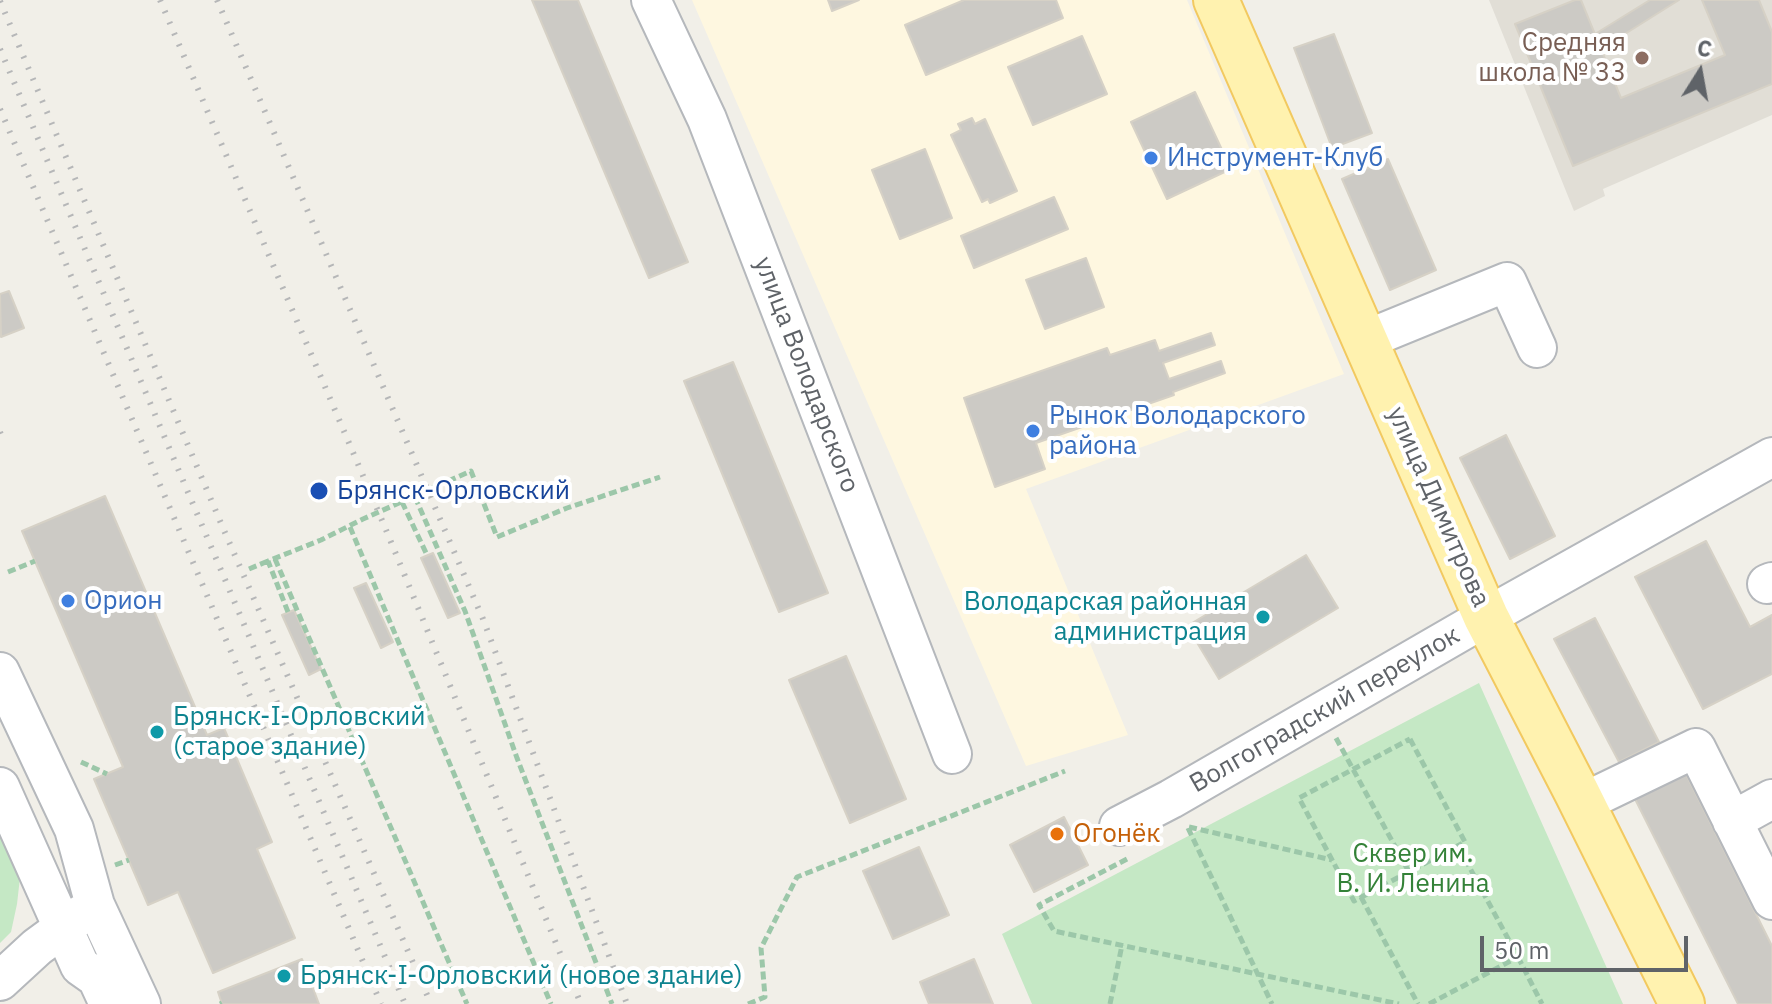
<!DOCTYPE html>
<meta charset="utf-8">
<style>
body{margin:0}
#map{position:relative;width:1772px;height:1004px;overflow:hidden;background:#f1efe8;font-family:"IBM Plex Sans",sans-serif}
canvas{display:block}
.north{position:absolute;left:1660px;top:32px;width:80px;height:80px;-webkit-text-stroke:6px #fff;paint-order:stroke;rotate:11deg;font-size:22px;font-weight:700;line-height:32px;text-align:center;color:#5f6368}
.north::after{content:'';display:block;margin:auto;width:28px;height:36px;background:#5f6368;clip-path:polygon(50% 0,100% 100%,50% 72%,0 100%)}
.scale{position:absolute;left:1480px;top:936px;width:208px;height:36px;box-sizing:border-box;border:4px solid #5f6368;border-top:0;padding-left:10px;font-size:24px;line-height:28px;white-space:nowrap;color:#5f6368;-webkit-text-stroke:6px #fff;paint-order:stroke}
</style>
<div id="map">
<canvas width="1772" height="1004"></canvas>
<div class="north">С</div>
<div class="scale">50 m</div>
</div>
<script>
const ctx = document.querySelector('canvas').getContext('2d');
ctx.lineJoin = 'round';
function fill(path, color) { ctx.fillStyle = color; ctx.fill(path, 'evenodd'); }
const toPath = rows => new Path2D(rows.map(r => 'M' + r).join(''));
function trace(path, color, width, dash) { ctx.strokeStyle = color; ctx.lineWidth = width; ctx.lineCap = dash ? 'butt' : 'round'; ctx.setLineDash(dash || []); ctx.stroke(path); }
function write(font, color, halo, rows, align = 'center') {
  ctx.font = font + ' "IBM Plex Sans",sans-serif'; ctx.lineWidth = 8; ctx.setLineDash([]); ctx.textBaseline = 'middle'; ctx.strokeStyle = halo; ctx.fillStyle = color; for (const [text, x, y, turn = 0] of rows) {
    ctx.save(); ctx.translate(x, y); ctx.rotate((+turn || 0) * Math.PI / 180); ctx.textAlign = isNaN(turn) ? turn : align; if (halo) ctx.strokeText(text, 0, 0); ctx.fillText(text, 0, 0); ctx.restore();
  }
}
fill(toPath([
 [692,0,1187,0,1344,374,1026,489,1128,735,1026,766]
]), '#fef7e0');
fill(toPath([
 [1489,0,1772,0,1772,115,1603,189,1605,196,1574,211]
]), '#e1ded6');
fill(toPath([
 [1479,683,1623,1004,1032,1004,1002,934],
 [0,801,22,860,17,904,11,932,0,943]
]), '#c5e8c5');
const building = toPath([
 [532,0,578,0,688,262,649,278,532,0],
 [828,0,859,0,832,11,828,0],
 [964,0,1056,0,1063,18,926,75,905,25,964,0],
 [1575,0,1581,0,1621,98,1725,55,1702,0,1759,0,1772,32,1772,84,1573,166,1515,24,1575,0],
 [1650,0,1679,0,1601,49,1595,34,1650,0],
 [1334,34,1372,133,1332,148,1294,48,1334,34],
 [1082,36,1107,94,1033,125,1008,67,1082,36],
 [1195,92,1231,169,1167,199,1131,122,1195,92],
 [972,118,975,124,985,119,1017,191,990,203,988,199,982,202,951,135,961,130,958,124,972,118],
 [925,149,952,218,900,239,872,170,925,149],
 [1388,159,1436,270,1390,290,1342,179,1388,159],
 [1054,197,1068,229,974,268,961,236,1054,197],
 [1086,258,1104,307,1045,329,1026,280,1086,258],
 [9,291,24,328,1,337,0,294,9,291],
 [1211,333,1215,345,1163,363,1169,379,1221,361,1225,373,1173,392,1174,395,1036,443,1045,469,995,487,964,398,1107,348,1110,355,1155,340,1159,351,1211,333],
 [733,362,828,593,779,612,684,381,733,362],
 [1506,435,1555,536,1510,559,1460,458,1506,435],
 [105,496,207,735,224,728,272,842,257,849,295,938,213,973,178,892,148,905,94,779,123,767,22,531,105,496],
 [1706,541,1750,627,1772,615,1772,674,1703,709,1635,577,1706,541],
 [433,553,460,613,448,618,421,558,433,553],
 [1306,555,1338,608,1219,679,1187,626,1306,555],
 [366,583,393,642,381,648,354,588,366,583],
 [294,610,321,669,309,675,282,615,294,610],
 [1595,618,1659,742,1619,762,1554,639,1595,618],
 [846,656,906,799,850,823,789,680,846,656],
 [1685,772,1772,946,1772,1004,1738,1004,1634,797,1685,772],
 [1064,817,1088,865,1034,892,1010,845,1064,817],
 [919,847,949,915,893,939,863,871,919,847],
 [302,959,319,1004,222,1004,218,992,302,959],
 [974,959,993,1004,929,1004,920,982,974,959]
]);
fill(building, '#cccac5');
trace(building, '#d6d1c6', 2);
const minor = toPath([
 [651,0,707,119,952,754],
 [1365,340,1507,282,1537,348],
 [1767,584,1772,582],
 [0,672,74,829,95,905,141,1004],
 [0,787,80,966,97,978,109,1004],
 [1582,803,1696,748,1772,900],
 [1732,821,1772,799],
 [1119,826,1171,799,1486,617,1772,457],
 [0,981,37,947,82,914]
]);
const major = toPath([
 [1216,0,1486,617,1577,793,1682,1004]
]);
trace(minor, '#b5b8bc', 42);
trace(major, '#f2c960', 48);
trace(toPath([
 [415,497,465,611,517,758,612,1004],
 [402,502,427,555],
 [350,527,551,1004],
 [275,559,467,1004],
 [249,569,268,561],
 [8,572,35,561],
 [288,612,268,561,321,540,363,519,471,471,497,537,567,508,660,477],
 [1336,738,1409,872],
 [1410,739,1465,842,1354,901,1299,798,1410,739],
 [81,762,107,774],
 [1189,827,1332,860],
 [1188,828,1272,1004],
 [1127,859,1039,905,1054,931,1399,1004],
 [115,865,129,860],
 [1361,897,1418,1004],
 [1518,957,1542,1004],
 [220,1004,222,1003],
 [748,1004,765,997,761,948,797,877,1065,771],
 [1110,1004,1122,945],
 [1429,1004,1518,957,1458,846]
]), '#9cc7a9', 5, [8, 4]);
trace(minor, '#fff', 38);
trace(major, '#fff2af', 44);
trace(toPath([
 [160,0,384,525,581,1004],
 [217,0,483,619,627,1004],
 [0,1,223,528,431,1004],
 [0,49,405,1004],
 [0,109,381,1004],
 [0,432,4,443]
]), '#b6b7b8', 6, [2, 10]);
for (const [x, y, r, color] of [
 [1642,58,8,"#8d6e63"],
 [1151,158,8,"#3f7fe0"],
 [1033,431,8,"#3f7fe0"],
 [319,491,10,"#1a4fb4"],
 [68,601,8,"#3f7fe0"],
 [1263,617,8,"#0f9aa8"],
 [157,732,8,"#0f9aa8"],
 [1057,834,8,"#e8710a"],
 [284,976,8,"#0f9aa8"]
]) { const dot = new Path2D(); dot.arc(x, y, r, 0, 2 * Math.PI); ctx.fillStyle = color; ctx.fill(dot); trace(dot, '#fff', 3); }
write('26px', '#785e54', '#fff', [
 ["Средняя",1626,43],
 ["школа № 33",1626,73]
], 'right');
write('26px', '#366cbe', '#fff', [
 ["Инструмент-Клуб",1167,158],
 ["Рынок Володарского",1049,416],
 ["района",1049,446],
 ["Орион",84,601]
], 'left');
write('26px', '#5f6368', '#fff', [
 ["улица Володарского",806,375,69],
 ["улица Димитрова",1438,507,66],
 ["Волгоградский переулок",1325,710,-30]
]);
write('26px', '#164399', '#fff', [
 ["Брянск-Орловский",337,491]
], 'left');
write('26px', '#0d838f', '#fff', [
 ["Володарская районная",1247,602,"right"],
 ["администрация",1247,632,"right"],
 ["Брянск-I-Орловский",173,717],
 ["(старое здание)",173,747],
 ["Брянск-I-Орловский (новое здание)",300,976]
], 'left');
write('26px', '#c56008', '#fff', [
 ["Огонёк",1073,834]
], 'left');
write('26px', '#348238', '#fff', [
 ["Сквер им.",1413,854],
 ["В. И. Ленина",1413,884]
]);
</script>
